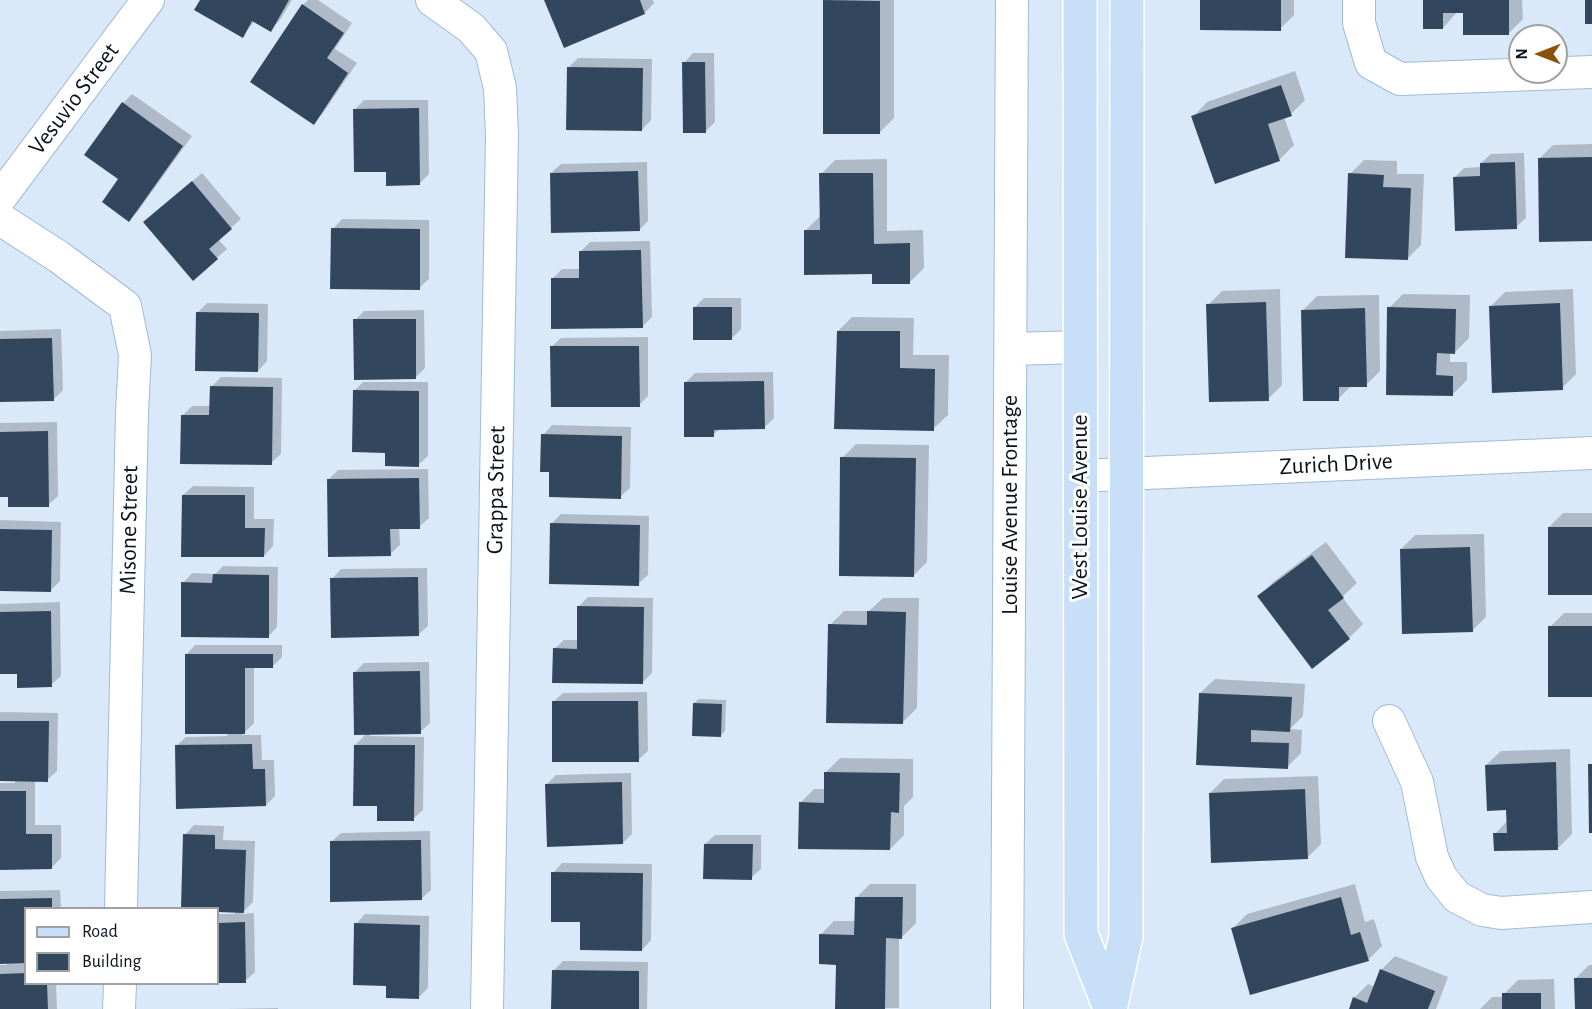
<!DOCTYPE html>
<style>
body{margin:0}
#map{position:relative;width:1592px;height:1009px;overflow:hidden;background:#dae9f9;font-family:"Alegreya Sans",sans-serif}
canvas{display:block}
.legend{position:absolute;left:24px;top:907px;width:195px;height:78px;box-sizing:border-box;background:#fff;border:2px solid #9da1a4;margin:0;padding:8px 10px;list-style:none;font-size:18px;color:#0a131c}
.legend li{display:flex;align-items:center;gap:12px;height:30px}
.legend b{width:30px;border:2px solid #9da1a4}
.north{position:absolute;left:1508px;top:24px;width:60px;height:60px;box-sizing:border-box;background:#fff;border:2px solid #9da1a4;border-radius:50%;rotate:270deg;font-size:16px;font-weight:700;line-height:24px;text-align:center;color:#0a131c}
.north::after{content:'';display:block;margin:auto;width:21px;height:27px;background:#8c510d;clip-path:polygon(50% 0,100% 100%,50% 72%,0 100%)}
</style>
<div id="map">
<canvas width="1592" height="1009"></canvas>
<ul class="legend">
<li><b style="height:8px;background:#c8dff8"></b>Road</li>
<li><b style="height:16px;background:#32475d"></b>Building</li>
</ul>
<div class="north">N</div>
</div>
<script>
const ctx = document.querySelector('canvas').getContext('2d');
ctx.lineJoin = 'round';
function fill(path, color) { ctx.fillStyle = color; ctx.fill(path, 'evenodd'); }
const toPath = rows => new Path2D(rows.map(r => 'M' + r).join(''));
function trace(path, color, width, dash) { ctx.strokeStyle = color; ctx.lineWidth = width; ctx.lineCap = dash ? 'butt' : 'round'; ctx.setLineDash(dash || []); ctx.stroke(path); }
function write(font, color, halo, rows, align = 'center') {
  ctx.font = font + ' "Alegreya Sans",sans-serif'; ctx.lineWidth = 6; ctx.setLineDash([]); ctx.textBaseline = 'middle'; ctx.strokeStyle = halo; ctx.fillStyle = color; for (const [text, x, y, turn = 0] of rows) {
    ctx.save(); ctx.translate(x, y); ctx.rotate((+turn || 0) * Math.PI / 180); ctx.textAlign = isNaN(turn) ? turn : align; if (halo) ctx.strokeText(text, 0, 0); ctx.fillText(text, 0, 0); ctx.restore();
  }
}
fill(toPath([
 [202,0,292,0,280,20,270,30,255,21,242,36],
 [308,0,318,0,352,23,335,49,357,63,323,113,314,123,303,5],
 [546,0,653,0,654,3,645,13,565,46],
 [825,0,894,0,894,118,880,132,825,132],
 [1202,0,1294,0,1294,15,1280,29],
 [1425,0,1522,0,1523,19,1509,33,1465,12,1457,12,1443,28],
 [693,53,714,53,715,122,706,131,684,63],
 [578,58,652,59,651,120,642,130,568,68],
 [1295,71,1305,100,1291,114,1284,117,1294,145,1280,159,1216,182,1193,117,1207,102],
 [132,94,192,136,138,211,129,220,123,103],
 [364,100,428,100,429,174,419,184,387,170,354,110],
 [1592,144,1592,240,1539,159,1553,145],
 [1524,153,1526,218,1516,227,1455,177,1464,168,1481,167,1481,163,1491,154],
 [887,159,887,231,923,230,924,268,910,282,874,273,805,231,819,217,822,217,821,174,835,160],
 [1364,160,1397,161,1397,174,1424,174,1421,245,1407,259,1350,174],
 [647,162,648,221,639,230,551,173,561,164],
 [202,173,241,219,218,239,227,249,193,279,145,222],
 [342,219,429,220,429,279,419,288,333,229],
 [650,241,652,317,642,327,552,279,562,269,581,269,580,252,590,242],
 [1280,289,1282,385,1268,399,1208,305,1222,291],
 [1573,289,1576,374,1562,388,1491,306,1505,292],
 [1403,294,1470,295,1469,338,1455,352,1450,352,1450,362,1467,362,1467,380,1453,394,1387,393,1389,308],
 [1379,295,1380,371,1366,385,1352,385,1338,399,1303,310,1317,296],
 [704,298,741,298,741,329,732,338,695,307],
 [207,303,268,304,267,361,258,371,198,312],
 [424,310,425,368,415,378,355,320,364,311],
 [852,317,914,318,913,355,949,355,948,415,933,429,838,331],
 [61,329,63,390,53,400,0,401,0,331],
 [648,337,648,396,639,405,551,347,561,338],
 [773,372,774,418,764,428,721,428,713,435,685,383,695,373],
 [221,377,282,378,281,454,271,463,183,415,192,406,211,406,211,387],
 [363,382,428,382,428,456,418,465,386,451,354,391],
 [57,422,58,496,48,505,9,496,0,496,0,423],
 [552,425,631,427,630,488,620,497,551,470,543,435],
 [856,444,929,445,927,562,913,576,842,458],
 [428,469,429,518,419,527,399,528,400,545,390,554,328,480,338,470],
 [193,486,254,487,254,519,274,519,273,546,264,556,183,495],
 [1563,513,1592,513,1592,594,1549,527],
 [561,514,649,516,648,575,638,584,552,523],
 [0,520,61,522,60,581,50,591,0,590],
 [1484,534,1486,617,1472,631,1401,549,1415,535],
 [1326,542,1357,583,1342,597,1363,624,1349,638,1259,596,1273,582],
 [223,566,278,567,277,627,268,637,183,583,192,573,215,574],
 [427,568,428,626,418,635,332,579,341,569],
 [588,597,653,598,652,673,642,683,554,649,564,640,578,640,579,606],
 [883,598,919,598,917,708,903,722,830,625,844,611,869,611],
 [60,602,61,676,51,685,19,672,0,672,0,604],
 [1564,613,1592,613,1592,695,1550,627],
 [195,645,282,645,282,657,273,666,254,666,254,723,242,735,261,735,262,760,274,760,275,796,266,805,176,746,186,737,228,736,186,655],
 [429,662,430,723,420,732,370,733,370,736,424,737,423,810,413,819,379,804,355,745,367,733,354,673,364,663],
 [1215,679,1305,684,1303,716,1290,729,1302,730,1301,753,1287,767,1197,763,1200,693],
 [647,692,648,751,638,760,553,702,563,693],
 [699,699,726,700,725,731,721,735,694,703],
 [0,712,58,713,57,771,47,780,35,780,35,825,61,825,61,858,51,868,0,868,0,783,15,783,15,780,0,780],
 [1570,749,1572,834,1558,848,1495,834,1508,820,1508,809,1486,765,1501,751],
 [840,758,913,759,913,797,904,806,904,835,890,849,800,803,814,789,826,789,826,772],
 [631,773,632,834,623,843,547,784,556,775],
 [1318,776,1321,844,1307,858,1210,793,1224,779],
 [194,825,224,826,223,840,255,841,253,902,241,914,254,913,255,972,245,981,218,982,218,914,235,914,235,911,218,910,218,908,183,908,185,835],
 [430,831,431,890,421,899,331,842,341,833],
 [715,835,761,835,761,869,751,878,705,844],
 [562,863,652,864,651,940,642,950,582,921,553,873],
 [870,884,916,884,916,923,902,937,899,937,899,1008,837,1009,837,963,820,935,834,921,856,921,856,898],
 [1355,884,1365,922,1374,919,1382,946,1368,960,1233,928,1247,914],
 [60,890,61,908,26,908,26,984,56,984,57,1009,0,1009,0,965,7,965,7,962,0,962,0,891],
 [365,914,429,916,428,988,418,998,387,984,356,924],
 [1395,956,1448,977,1436,1009,1350,1009,1354,998,1368,984,1375,987,1381,970],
 [563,961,648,962,647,1009,553,1009,553,971],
 [1589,965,1592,965,1592,1009,1576,1009,1575,979],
 [1554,979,1555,1009,1480,1009,1492,997,1504,997,1504,994,1518,980],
 [278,1008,278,1009,226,1009]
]), '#0003');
fill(toPath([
 [200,0,289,0,271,32,252,21,243,38,194,10],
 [544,0,640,0,645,14,564,48],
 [823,0,880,1,880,134,823,134],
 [1200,0,1281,0,1281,31,1200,30],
 [1423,0,1509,0,1509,35,1463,35,1463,13,1443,13,1443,29,1423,29],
 [1585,0,1592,0,1592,24,1585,24],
 [302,4,344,33,327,58,348,73,314,125,250,82],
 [682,62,705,62,706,133,683,133],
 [567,67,643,68,642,131,566,130],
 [1281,85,1292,116,1268,124,1280,161,1215,184,1191,116],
 [122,102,183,146,129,222,102,202,118,179,84,155],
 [419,108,420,185,386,186,386,172,354,172,353,109],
 [1592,157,1592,241,1539,242,1538,158],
 [1515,162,1517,229,1455,231,1453,177,1480,176,1480,163],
 [638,171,640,231,551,233,550,173],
 [819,173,873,173,874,244,910,243,910,284,872,284,872,274,804,275,804,230,820,230],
 [1348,173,1384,175,1383,187,1411,188,1408,260,1345,258],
 [192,181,232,229,209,249,218,259,193,281,143,222],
 [331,228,420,229,420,290,330,289],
 [641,250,643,328,551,329,551,278,579,278,579,251],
 [1266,302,1269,401,1209,402,1206,304],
 [1560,303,1563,390,1492,393,1489,306],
 [693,307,732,307,732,340,693,340],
 [1387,307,1456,309,1455,354,1437,353,1436,375,1453,376,1453,396,1386,395],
 [1365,308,1367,387,1339,387,1339,401,1303,401,1301,310],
 [196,312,259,313,258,372,195,371],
 [353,319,416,319,416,379,354,380],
 [837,331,900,331,900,368,935,369,934,431,834,429],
 [52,338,54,401,0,402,0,339],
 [550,346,639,346,640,407,551,407],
 [764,381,765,429,714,430,714,437,684,437,684,382],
 [210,386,273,387,272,465,180,464,181,415,209,415],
 [353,390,419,391,419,467,385,466,385,453,352,452],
 [48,431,49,507,8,507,8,497,0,497,0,432],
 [541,434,622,436,621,499,549,497,549,472,540,472],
 [840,457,916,458,914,577,839,576],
 [419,478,420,529,390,529,391,556,328,557,327,479],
 [182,495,245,495,245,528,265,528,264,557,181,557],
 [550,523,640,525,639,586,549,584],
 [1548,527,1592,527,1592,595,1548,595],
 [0,529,52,530,51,592,0,591],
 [1470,547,1473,632,1402,634,1400,549],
 [1312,555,1344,598,1328,610,1350,639,1312,669,1257,596],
 [213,574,269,575,269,638,181,637,181,582,212,583],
 [418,577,419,636,331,638,330,578],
 [577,606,644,607,643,684,552,683,553,648,577,649],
 [51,611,52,687,17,688,17,674,0,674,0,612],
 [867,611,906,612,903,724,826,723,828,624,867,625],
 [1548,626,1592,626,1592,697,1548,697],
 [185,654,273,654,273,668,245,668,245,734,185,734],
 [420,671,421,734,354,735,353,672],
 [1199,693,1292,697,1290,732,1251,730,1251,742,1289,743,1288,769,1196,765],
 [552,701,638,701,639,762,552,762],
 [693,703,722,704,721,737,692,736],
 [0,721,49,721,48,782,0,781],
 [252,744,253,769,265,769,266,806,176,809,175,745],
 [354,745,415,745,414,821,377,821,377,806,353,806],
 [1556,762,1558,850,1494,851,1493,833,1507,833,1506,810,1487,811,1485,765],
 [1588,764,1592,764,1592,833,1589,833],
 [824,772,900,773,899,813,891,812,890,850,798,849,799,802,824,803],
 [622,782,623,844,547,847,545,784],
 [1305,789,1308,859,1211,863,1209,793],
 [0,791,26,791,26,834,52,834,52,869,0,870],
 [183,834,215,835,215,849,246,850,244,913,218,912,218,908,181,908],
 [421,840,422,900,330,902,330,841],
 [704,844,753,844,752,880,703,879],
 [551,872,643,873,642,951,580,950,580,922,551,922],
 [855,897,903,897,902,939,886,938,885,1009,835,1009,836,965,819,964,819,934,854,935],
 [1341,897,1351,935,1360,932,1369,961,1250,995,1231,928],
 [52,898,52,908,26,908,26,963,0,964,0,899],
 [245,922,246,983,218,983,218,923],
 [354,923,420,925,419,999,386,998,386,986,353,985],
 [1380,969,1435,991,1428,1009,1349,1009,1353,997,1367,1003],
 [552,970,639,971,639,1009,551,1009],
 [26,973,26,984,47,984,48,1009,0,1009,0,974],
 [1574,978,1592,978,1592,1009,1575,1009],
 [1502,993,1541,993,1541,1009,1502,1009]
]), '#32475d');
const minor = toPath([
 [432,0,471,28,491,51,500,88,502,136,487,1009],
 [1359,0,1359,23,1371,63,1400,79,1592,72],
 [0,198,148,0],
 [0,219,59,257,125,306,135,355,132,412,121,908],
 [1011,349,1080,347],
 [1080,476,1592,453],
 [1389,721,1417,782,1432,857,1441,877,1457,897,1482,910,1501,913,1592,907],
 [119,1009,120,984],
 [1007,1009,1012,0]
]);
const major = toPath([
 [1080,0,1081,934,1110,1008],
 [1110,1009,1126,936,1127,0]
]);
trace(minor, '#a2bad5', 34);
trace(major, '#fff', 36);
trace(minor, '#fff', 32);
trace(major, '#c8dff8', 33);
write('24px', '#0a131c', '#fff', [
 ["Vesuvio Street",74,99,-53],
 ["Zurich Drive",1336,464,-3],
 ["Grappa Street",496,490,-89],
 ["Louise Avenue Frontage",1010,505,-90],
 ["West Louise Avenue",1080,507,-90],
 ["Misone Street",129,530,-89]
]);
</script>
